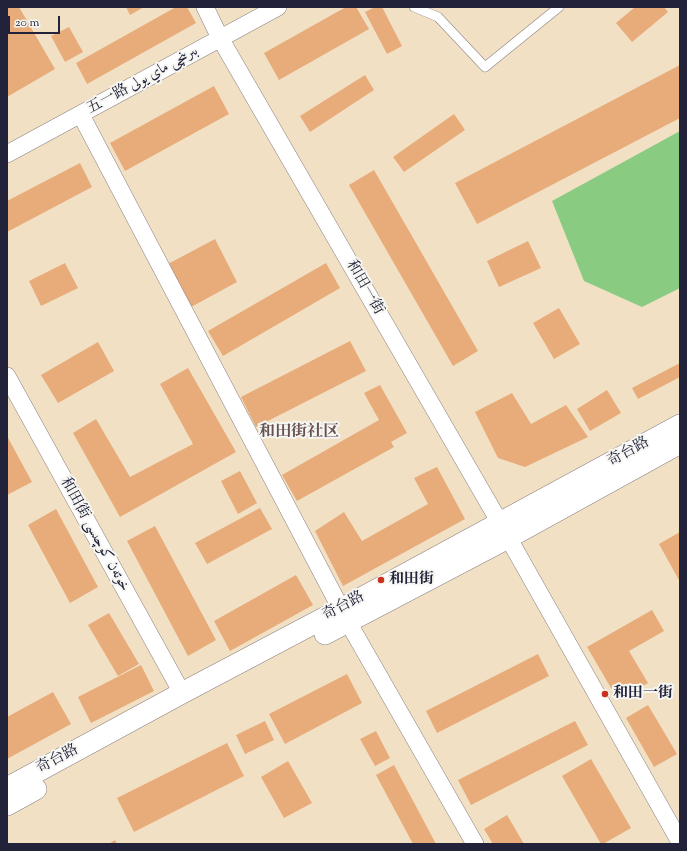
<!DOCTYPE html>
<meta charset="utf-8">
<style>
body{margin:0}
#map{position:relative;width:687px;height:851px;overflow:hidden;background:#f2e0c5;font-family:"Sorts Mill Goudy",serif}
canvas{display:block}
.frame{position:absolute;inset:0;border:8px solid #22223b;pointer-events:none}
.scale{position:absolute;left:8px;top:16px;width:52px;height:18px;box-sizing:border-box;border:2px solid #22223b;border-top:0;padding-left:5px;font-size:12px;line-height:14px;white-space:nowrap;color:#22223b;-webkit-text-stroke:3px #f6f6f2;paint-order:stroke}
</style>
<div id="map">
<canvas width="687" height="851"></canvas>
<div class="frame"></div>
<div class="scale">20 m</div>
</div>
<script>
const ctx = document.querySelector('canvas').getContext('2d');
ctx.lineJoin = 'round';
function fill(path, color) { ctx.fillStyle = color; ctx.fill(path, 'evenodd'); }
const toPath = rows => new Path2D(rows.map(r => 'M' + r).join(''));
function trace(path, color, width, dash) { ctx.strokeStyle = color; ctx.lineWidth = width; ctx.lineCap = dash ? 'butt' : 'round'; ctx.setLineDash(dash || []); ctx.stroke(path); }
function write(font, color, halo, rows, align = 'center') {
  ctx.font = font + ' "Sorts Mill Goudy",Amiri,"Noto Serif SC",serif'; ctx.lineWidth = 4; ctx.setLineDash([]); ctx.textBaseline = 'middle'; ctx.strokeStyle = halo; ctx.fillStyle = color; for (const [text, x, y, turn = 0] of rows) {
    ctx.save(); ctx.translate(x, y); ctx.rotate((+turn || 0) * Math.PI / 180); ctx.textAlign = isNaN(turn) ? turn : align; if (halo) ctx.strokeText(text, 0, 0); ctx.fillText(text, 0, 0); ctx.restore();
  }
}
fill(toPath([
 [680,131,680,288,642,307,584,281,552,201]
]), '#8acb82');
fill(toPath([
 [7,7,19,7,55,69,7,97],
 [126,7,144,7,130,15],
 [176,7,187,7,196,23,87,84,76,63],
 [346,7,356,7,369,29,279,80,264,53],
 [375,7,382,7,402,46,387,54,365,12],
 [635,7,664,7,668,12,632,42,616,23],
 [69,27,83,52,65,62,51,36],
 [680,65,680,118,477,224,455,183],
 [365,75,374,90,310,132,300,116],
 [214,86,229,114,125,171,110,143],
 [454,114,465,130,404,172,393,157],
 [80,163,92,187,7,232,7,201],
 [374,170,478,351,453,366,349,185],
 [215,239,237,282,191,307,168,264],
 [528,241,541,268,499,287,487,261],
 [65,263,78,288,41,306,29,281],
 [326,263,340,288,223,356,208,331],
 [559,308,580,344,554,359,533,323],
 [350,341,366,371,256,427,241,397],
 [98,342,114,371,58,403,41,375],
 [680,363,680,377,638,399,632,388],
 [188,368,236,452,120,517,73,433,96,419,130,477,193,444,160,384],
 [380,385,407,433,391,442,394,447,297,501,282,475,379,420,364,393],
 [607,390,621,413,590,431,577,409],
 [512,393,531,424,566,405,588,437,525,467,498,458,475,412],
 [7,436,32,482,7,495],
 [437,467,465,519,343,586,315,531,344,512,362,541,428,504,414,478],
 [240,471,257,503,238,514,221,481],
 [260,508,272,529,207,564,195,543],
 [56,509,98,587,70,603,28,525],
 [155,526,216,640,188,656,127,541],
 [680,532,680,582,659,544],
 [296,575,313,605,230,651,214,621],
 [652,610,664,631,629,651,648,683,618,700,587,647],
 [109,613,139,664,118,676,88,625],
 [538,654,549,676,437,733,426,711],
 [141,665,154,691,91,723,78,697],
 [347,674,362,703,285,744,269,714],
 [53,692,71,724,7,759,7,717],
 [648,705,677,754,654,767,626,718],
 [265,721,274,740,245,754,236,735],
 [575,721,588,745,471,805,458,780],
 [376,731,390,758,375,766,360,739],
 [227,743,244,776,134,832,117,798],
 [591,759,631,828,603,844,601,844,562,776],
 [288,761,312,803,284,818,261,777],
 [394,765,436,844,413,844,376,775],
 [507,815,524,844,493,844,484,829],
 [115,840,117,844,109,844]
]), '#e7ac7a');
const service = toPath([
 [414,7,438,17,485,67,559,7]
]);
const minor = toPath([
 [205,7,220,38,500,523,680,842],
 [81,115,341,609],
 [7,154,278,7],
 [7,376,182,693],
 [348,622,475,844]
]);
const tertiary = toPath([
 [325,634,508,538,680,443],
 [7,788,182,693,341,609,680,425],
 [7,805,36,789]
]);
trace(service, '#8a8180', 10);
trace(minor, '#8a8180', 18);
trace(tertiary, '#8a8180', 22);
trace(service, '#fff', 9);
trace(minor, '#fff', 17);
trace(tertiary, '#fff', 21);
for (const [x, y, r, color] of [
 [381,580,4,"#c8321e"],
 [605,694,4,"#c8321e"]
]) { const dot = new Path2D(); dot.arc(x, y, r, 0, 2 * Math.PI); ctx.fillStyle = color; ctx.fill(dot); trace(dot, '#f6f6f2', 1.5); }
write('15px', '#22223b', '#f6f6f2', [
 ["五一路 بىرىنچى ماي يولى",143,81,-29],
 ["和田一街",364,288,60],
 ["奇台路",629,453,-29],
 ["和田街 خوتەن كوچىسى",94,535,61],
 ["奇台路",344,607,-28],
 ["奇台路",58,760,-28]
]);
write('bold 15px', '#22223b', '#f6f6f2', [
 ["和田街",389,580],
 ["和田一街",613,694]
], 'left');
write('bold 16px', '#675251', '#f6f6f2', [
 ["和田街社区",299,433]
]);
</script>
